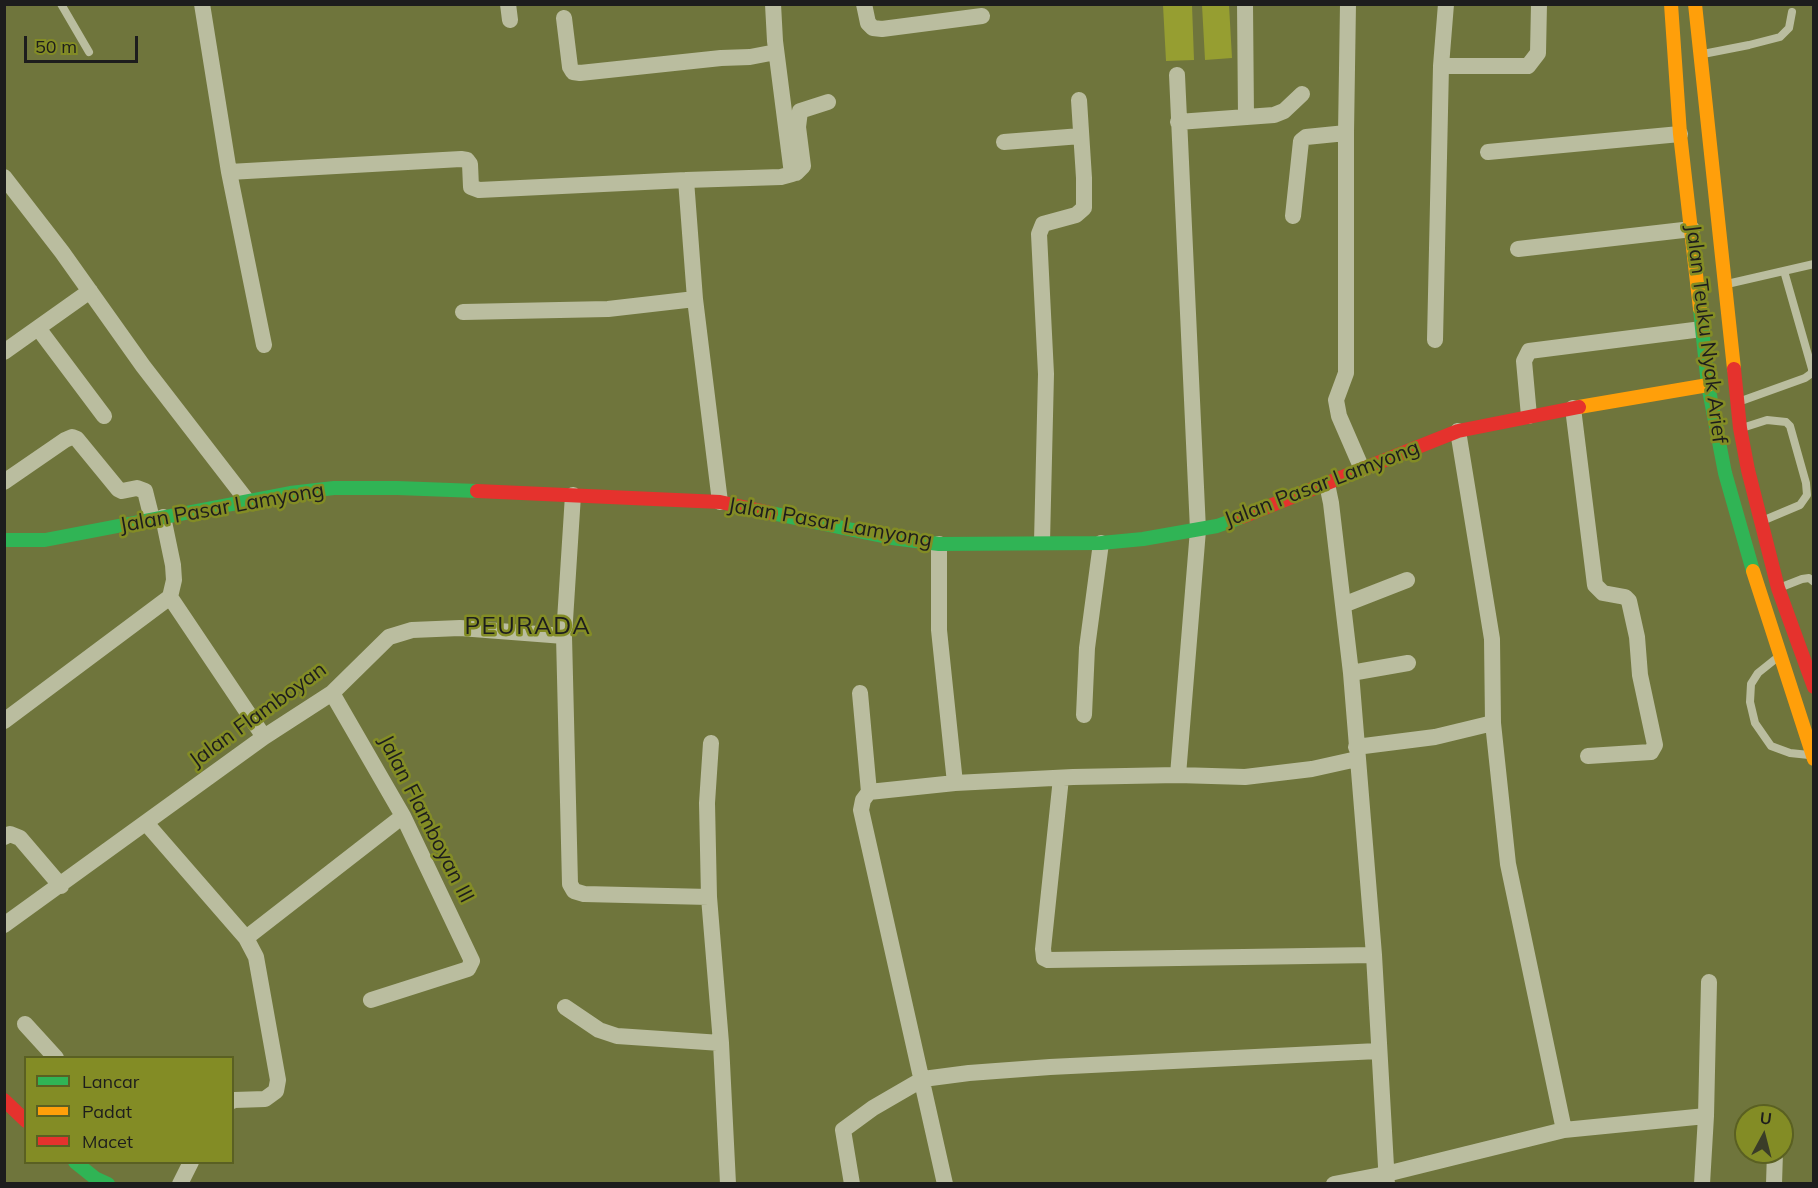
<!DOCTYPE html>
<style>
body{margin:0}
#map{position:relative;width:1818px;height:1188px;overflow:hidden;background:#6f753c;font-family:Mulish,sans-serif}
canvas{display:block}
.frame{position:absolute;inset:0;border:6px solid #1d1d1d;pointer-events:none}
.legend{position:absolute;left:24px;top:1056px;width:210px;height:108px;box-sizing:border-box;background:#838c25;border:2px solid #5a6022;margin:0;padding:8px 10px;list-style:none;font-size:18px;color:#1d1d1d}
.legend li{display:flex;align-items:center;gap:12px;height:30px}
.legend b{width:30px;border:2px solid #5a6022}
.north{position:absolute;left:1734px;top:1104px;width:60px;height:60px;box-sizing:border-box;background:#838c25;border:2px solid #5a6022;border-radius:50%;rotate:7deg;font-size:16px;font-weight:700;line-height:24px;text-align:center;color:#1d1d1d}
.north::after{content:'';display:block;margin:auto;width:21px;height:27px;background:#3a3c28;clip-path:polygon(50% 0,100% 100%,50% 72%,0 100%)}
.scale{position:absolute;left:24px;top:36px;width:114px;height:27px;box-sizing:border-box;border:3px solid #1d1d1d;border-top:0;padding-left:8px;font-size:18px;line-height:21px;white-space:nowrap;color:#1d1d1d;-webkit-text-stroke:4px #838c25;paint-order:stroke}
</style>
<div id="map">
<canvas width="1818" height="1188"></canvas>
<div class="frame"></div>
<ul class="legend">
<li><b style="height:8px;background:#30b455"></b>Lancar</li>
<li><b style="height:8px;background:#ff9f0a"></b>Padat</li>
<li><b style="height:8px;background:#e5322d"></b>Macet</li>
</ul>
<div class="north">U</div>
<div class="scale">50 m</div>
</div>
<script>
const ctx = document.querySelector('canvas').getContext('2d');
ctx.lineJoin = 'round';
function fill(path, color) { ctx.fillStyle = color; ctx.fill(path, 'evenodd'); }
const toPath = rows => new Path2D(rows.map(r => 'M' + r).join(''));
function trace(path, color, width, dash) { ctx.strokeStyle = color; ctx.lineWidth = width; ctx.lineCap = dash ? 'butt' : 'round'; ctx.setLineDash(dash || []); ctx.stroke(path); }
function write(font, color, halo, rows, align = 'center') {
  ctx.font = font + ' Mulish,sans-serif'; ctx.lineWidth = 5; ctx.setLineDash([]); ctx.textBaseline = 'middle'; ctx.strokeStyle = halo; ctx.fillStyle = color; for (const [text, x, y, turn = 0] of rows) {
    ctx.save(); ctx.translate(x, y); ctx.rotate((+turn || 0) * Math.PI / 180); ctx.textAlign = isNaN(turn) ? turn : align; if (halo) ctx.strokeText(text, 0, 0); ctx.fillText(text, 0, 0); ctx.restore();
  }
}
fill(toPath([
 [1163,5,1192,5,1194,60,1166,61],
 [1202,5,1229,5,1232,58,1205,60]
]), '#969e31');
trace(toPath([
 [61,4,89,52],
 [1703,54,1749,45,1780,37,1789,28,1792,12],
 [1727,284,1814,264],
 [1741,401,1805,378,1812,373,1812,369,1784,271],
 [1742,428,1767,420,1786,422,1790,426,1806,483,1807,495,1800,505,1762,521],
 [1779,588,1802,579,1809,578,1814,582],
 [1778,657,1758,673,1751,684,1750,702,1755,723,1771,746,1790,753,1809,755]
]), '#babd9f', 8);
trace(toPath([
 [202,4,229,172,264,345],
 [508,4,510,20],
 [864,4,868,23,873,28,882,29,982,16],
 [1245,4,1246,117],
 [1348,4,1346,133,1346,373,1336,400,1339,416,1362,469],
 [564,18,570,67,573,72,580,73,721,58,750,57,776,52],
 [1441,66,1528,66,1538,53,1539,4],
 [1177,75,1198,530,1178,775],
 [1178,122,1274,115,1284,111,1302,94],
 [1004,142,1081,136],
 [1488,152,1680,134],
 [229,172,461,159,467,160,470,164,471,187,479,190,686,180],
 [796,173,803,166,798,127,800,111,828,102],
 [4,177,62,252,143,366,248,502],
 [1293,216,1301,141,1306,137,1346,133],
 [1518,249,1692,229],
 [463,312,608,309,695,299],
 [38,328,104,416],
 [1435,340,1441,66,1446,4],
 [4,352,90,291],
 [1573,408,1595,585,1603,593,1625,597,1629,601,1637,637,1640,675,1655,745,1651,752,1588,756],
 [1529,416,1524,361,1529,351,1702,329],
 [1458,431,1492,639,1493,723,1508,864,1564,1130],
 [4,482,65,440,72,437,77,439,118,489,122,491,137,488,145,491,152,519],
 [1327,484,1331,503,1351,673,1374,955,1387,1184],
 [573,495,564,636,570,884,574,891,584,894,709,897],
 [720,502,695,299,686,180,781,177,792,174,775,41,773,4],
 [163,517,173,565,174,580,170,597,264,737],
 [1042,542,1046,374,1039,234,1043,224,1076,215,1084,208,1084,178,1079,100],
 [939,544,939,630,955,783],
 [1343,605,1407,580],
 [1351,673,1408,663],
 [332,693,403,816,472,961,468,969,371,1000],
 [860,693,869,792],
 [1084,715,1087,648,1101,543],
 [4,721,170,597],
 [711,743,707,803,709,897,721,1043,728,1184],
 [1356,747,1435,737,1493,723],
 [1061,778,1043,949,1044,958,1048,960,1374,955],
 [146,823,246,938,256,957,278,1080,276,1091,265,1099,234,1100,232,1101],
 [4,837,10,834,20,838,61,886],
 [4,925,264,737,332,693,389,637,412,630,460,628,564,636],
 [246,938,403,816],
 [565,1007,599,1030,617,1036,721,1043],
 [25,1024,56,1058],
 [1706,1116,1709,982],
 [180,1184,191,1162],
 [852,1184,843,1130,873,1108,923,1079,969,1073,1050,1067,1378,1051],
 [945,1184,861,810,863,800,869,792,955,783,1073,777,1178,775,1245,777,1312,769,1357,759],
 [1334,1184,1386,1174,1564,1130,1706,1116,1702,1184],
 [1774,1184,1775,1152]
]), '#babd9f', 16);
trace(toPath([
 [1700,309,1708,385,1725,473,1753,571],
 [771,513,892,538,939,544,1101,543,1143,539,1217,526,1242,517],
 [4,540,45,540,290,493,334,488,397,488,477,491],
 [75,1162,95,1178,108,1184]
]), '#30b455', 14);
trace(toPath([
 [1671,4,1680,134,1700,309],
 [1695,4,1734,369],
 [1579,407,1708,385],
 [1753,571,1814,759]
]), '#ff9f0a', 14);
trace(toPath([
 [1734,369,1740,428,1748,470,1778,588,1814,687],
 [477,491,720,502,771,513],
 [1242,517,1458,431,1579,407],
 [4,1100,26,1121]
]), '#e5322d', 14);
write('21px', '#1d1d1d', '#838c25', [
 ["Jalan Teuku Nyak Arief",1706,334,83],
 ["Jalan Pasar Lamyong",1322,484,-21],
 ["Jalan Pasar Lamyong",222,508,-10],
 ["Jalan Pasar Lamyong",830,523,10],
 ["Jalan Flamboyan",258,715,-36],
 ["Jalan Flamboyan III",426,819,63]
]);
ctx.letterSpacing = '1.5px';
write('24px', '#1d1d1d', '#838c25', [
 ["PEURADA",528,627]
]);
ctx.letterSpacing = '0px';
</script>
